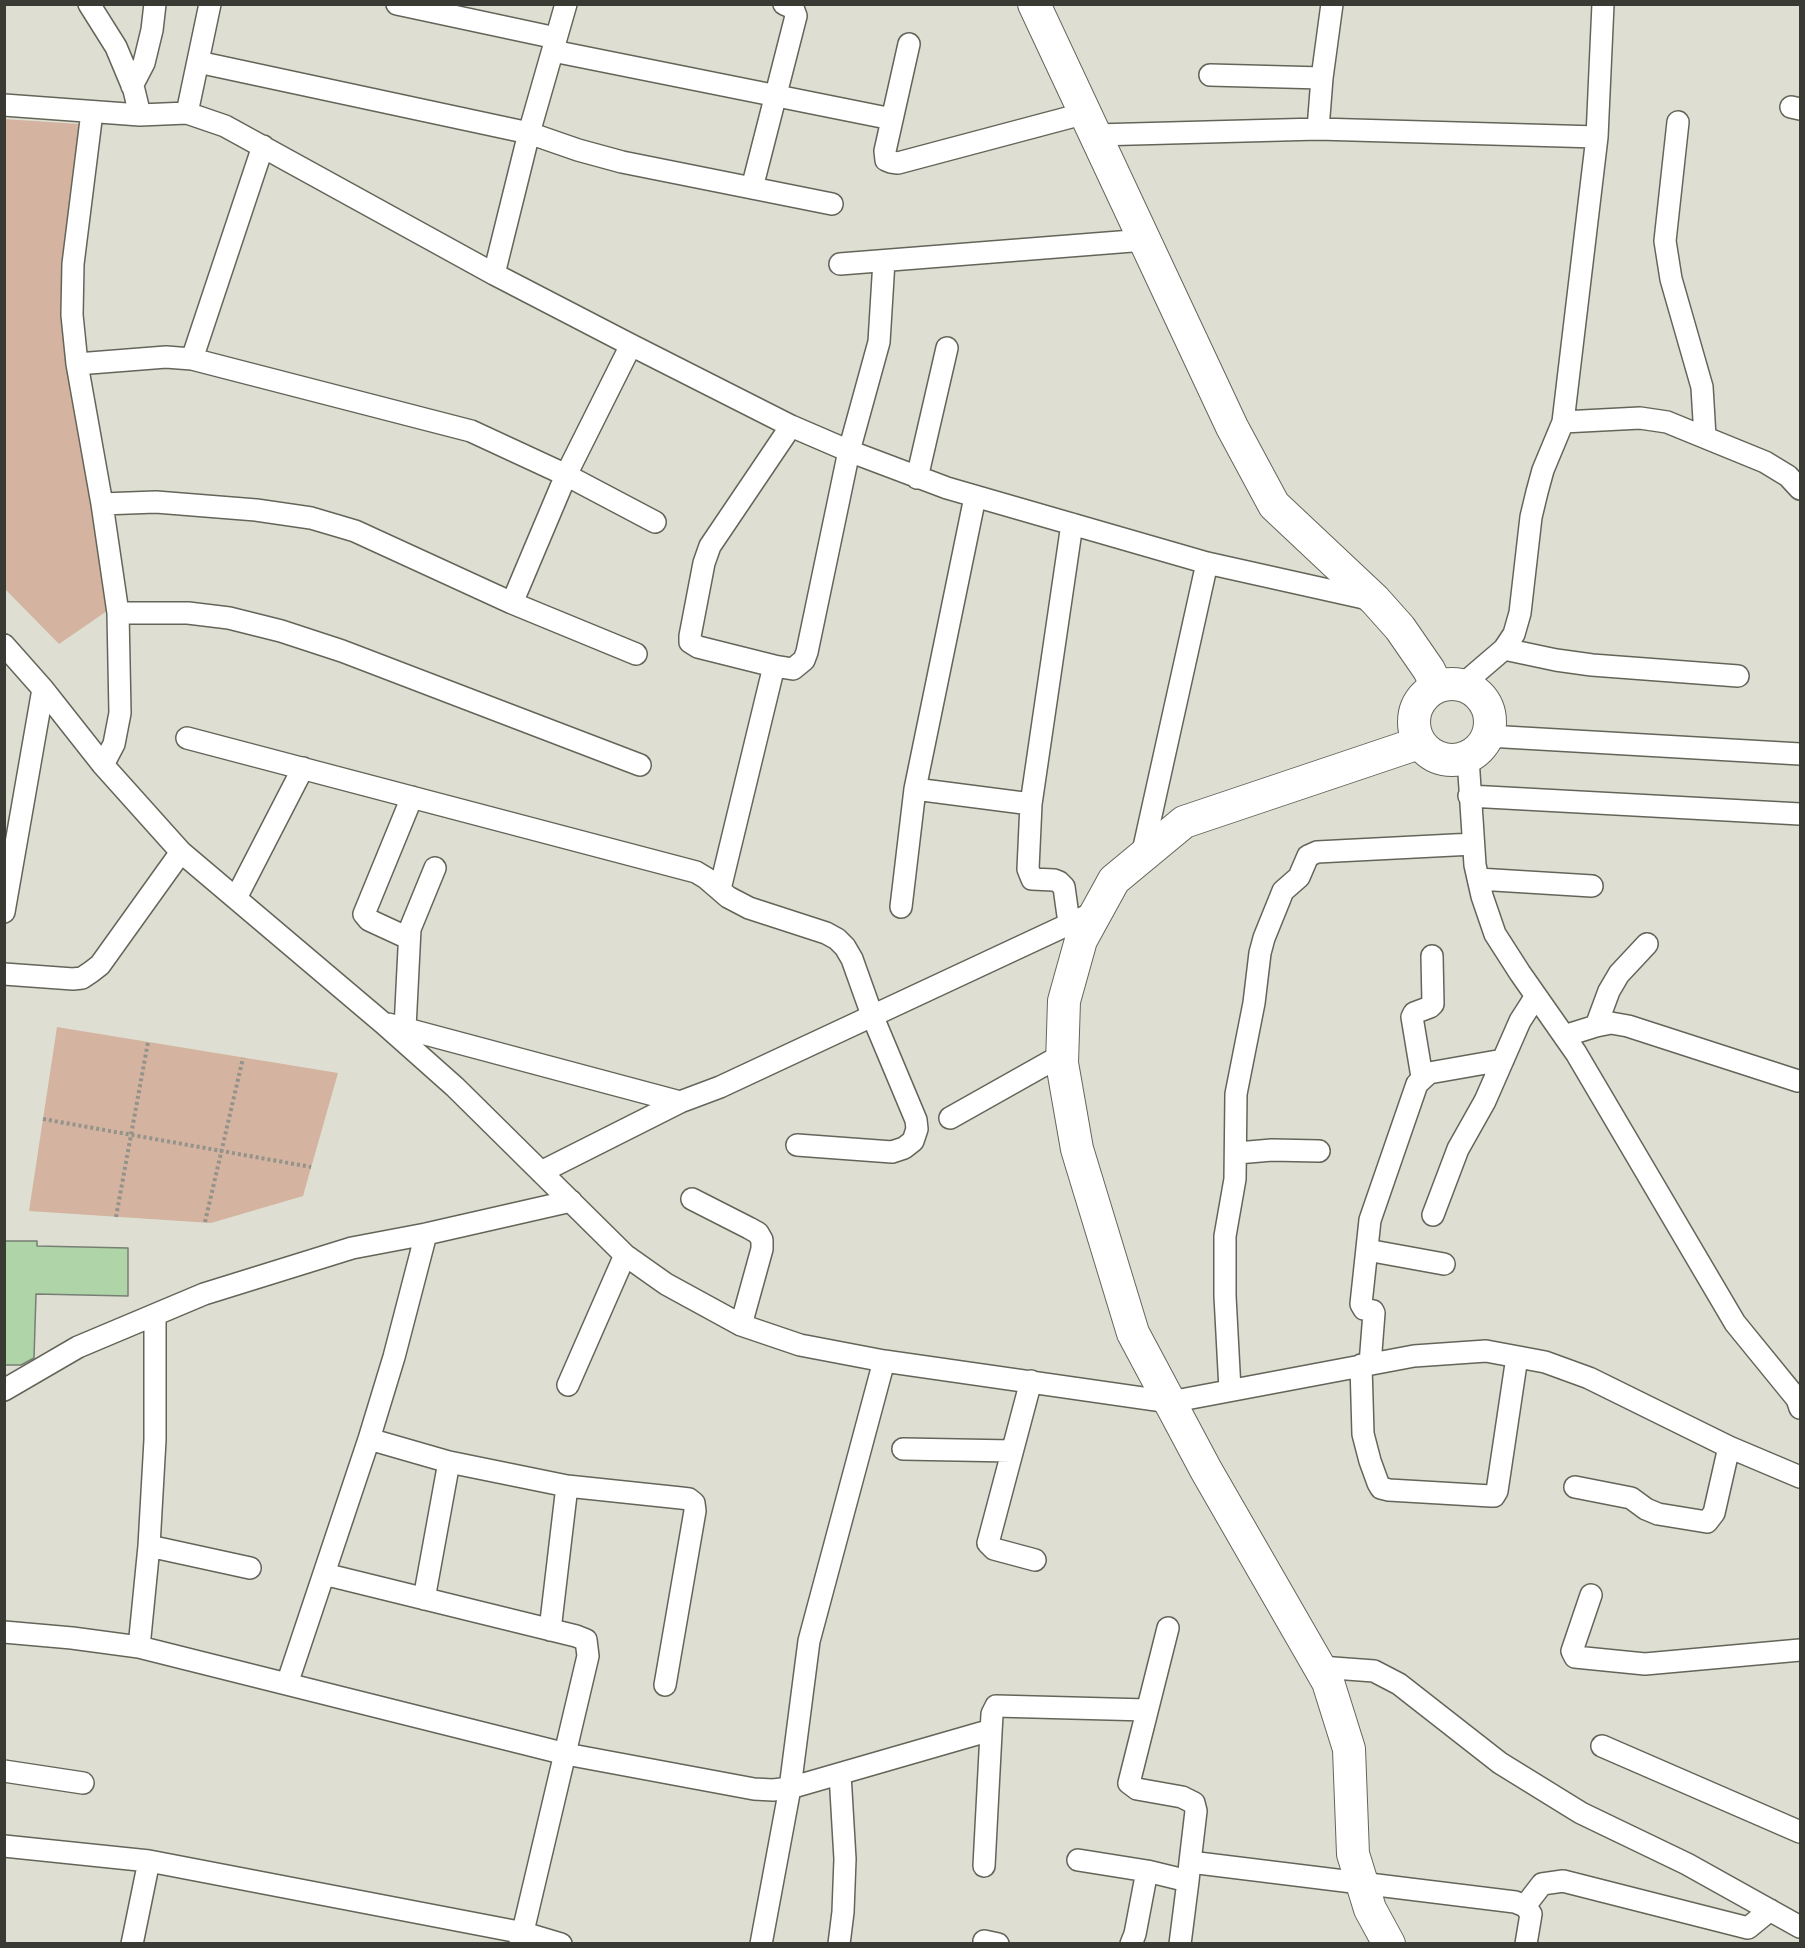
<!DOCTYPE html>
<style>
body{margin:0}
#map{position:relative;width:1805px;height:1948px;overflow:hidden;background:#dedfd2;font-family:"PT Sans Narrow",sans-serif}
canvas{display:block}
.frame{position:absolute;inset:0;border:6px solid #3a3a35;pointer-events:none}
</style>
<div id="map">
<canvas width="1805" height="1948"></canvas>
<div class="frame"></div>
</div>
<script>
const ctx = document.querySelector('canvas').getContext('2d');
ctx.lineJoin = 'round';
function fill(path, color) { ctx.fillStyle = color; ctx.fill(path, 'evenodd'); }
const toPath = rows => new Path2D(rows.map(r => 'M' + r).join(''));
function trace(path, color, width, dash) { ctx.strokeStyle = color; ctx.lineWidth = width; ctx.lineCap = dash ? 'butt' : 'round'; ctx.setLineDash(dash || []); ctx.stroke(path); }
fill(toPath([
 [4,119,79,124,62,298,105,570,107,611,59,644,5,589],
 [57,1027,338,1073,303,1196,211,1223,29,1211]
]), '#d4b3a0');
const building = toPath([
 [4,1241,37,1241,37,1246,128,1248,128,1296,36,1294,34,1358,21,1365,4,1365,4,1241]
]);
fill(building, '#afd4a7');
trace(building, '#777f75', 1.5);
const minor = toPath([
 [89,4,116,47,134,90,140,115],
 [397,4,556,38],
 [909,44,885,151,886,160,891,162,898,163,1086,113],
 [553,51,892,119],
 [198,62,529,133,578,150,622,162,832,204],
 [1210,75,1322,78],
 [132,86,144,63,152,30,155,4],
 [4,105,140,115,187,113,225,126,494,274,631,345,791,426,849,451,947,488,1207,563,1373,600],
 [1791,107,1800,109],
 [92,112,73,264,72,315,77,364,102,504,118,613,120,713,114,744,103,765],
 [187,113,210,4],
 [1678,122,1665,241,1671,279,1702,387,1705,437],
 [1318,129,1322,78,1332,4],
 [1096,135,1318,129,1597,137],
 [752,188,796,16,793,8,784,4],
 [840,264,1145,240],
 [494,274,529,133,566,4],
 [192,359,263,146],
 [77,364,166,357,192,359,471,431,566,475,655,522],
 [1563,422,1640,418,1667,422,1765,462,1788,476,1800,489],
 [917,478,947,348],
 [102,504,156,502,256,510,311,518,355,531,512,603,636,654],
 [512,603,566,475,631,345],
 [118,613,188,613,229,618,281,631,342,651,640,765],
 [4,645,43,689,103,765,181,852,383,1023,455,1087,625,1255,666,1284,741,1325,800,1345,884,1361,1170,1402,1414,1356,1486,1351,1545,1362,1589,1378,1729,1447,1800,1477],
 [1504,649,1556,660,1592,665,1738,676],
 [774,666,698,647,690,642,690,636,704,563,710,546,791,426],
 [1462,685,1504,649,1514,634,1520,613,1531,517,1537,492,1543,470,1563,422,1597,137,1603,4],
 [1488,736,1800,754],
 [187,738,696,872,706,878,728,897,749,908,826,933,837,939,845,947,852,959,872,1015,916,1120,917,1129,913,1141,904,1148,892,1152,797,1145],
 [1468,758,1475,865,1482,896,1495,934,1520,973,1576,1053,1735,1323,1797,1399,1800,1408],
 [915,789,1031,804],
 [1469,796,1800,814],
 [1142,856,1207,563],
 [1478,879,1592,886],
 [720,889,774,666,793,669,804,660,807,652,849,451,879,342,884,261],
 [236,898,303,768],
 [901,907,915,789,975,497],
 [4,912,43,689],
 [1069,923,1064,887,1059,882,1054,880,1032,879,1028,869,1031,804,1072,524],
 [408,938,369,920,364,914,412,797],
 [4,974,73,979,82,978,91,972,100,965,181,852],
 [388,1024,680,1102],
 [1596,1026,1609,991,1619,974,1647,944],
 [405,1028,410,929,435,868],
 [1564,1036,1596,1026,1611,1023,1628,1026,1798,1081],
 [1422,1077,1412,1017,1414,1013,1430,1007,1433,1004,1432,956],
 [950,1118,1062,1055],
 [1237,1153,1272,1150,1319,1151],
 [541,1172,680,1102,720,1087,1097,911],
 [692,1199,749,1228,758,1233,762,1240,762,1249,741,1325],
 [1433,1215,1458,1149,1485,1101,1520,1021,1536,996],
 [1367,1250,1444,1264],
 [1370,1364,1374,1313,1373,1311,1364,1309,1361,1304,1370,1220,1417,1084,1429,1073,1503,1060],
 [1361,1365,1363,1434,1370,1461,1378,1483,1381,1488,1389,1490,1491,1496,1494,1496,1497,1491,1517,1357],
 [1031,1381,988,1543,994,1549,1035,1560],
 [568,1385,625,1255],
 [4,1390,78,1347,204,1294,352,1248,426,1234,571,1201],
 [1230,1390,1225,1296,1225,1236,1235,1179,1236,1094,1254,1003,1260,953,1264,938,1283,891,1299,877,1308,856,1317,852,1473,844],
 [369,1439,449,1462,567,1486,681,1498,689,1499,694,1503,695,1511,665,1685],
 [903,1449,1012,1451],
 [1575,1487,1631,1498,1646,1509,1658,1514,1707,1522,1714,1513,1729,1447],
 [149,1546,250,1568],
 [324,1574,576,1636,586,1640,588,1656,520,1944],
 [1591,1595,1572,1651,1575,1657,1645,1664,1800,1650],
 [424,1599,449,1462],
 [1168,1628,1129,1783,1137,1789,1182,1797,1194,1803,1196,1811,1190,1862],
 [550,1630,567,1486],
 [4,1632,72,1638,139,1647,566,1754,754,1789,773,1790,790,1788,991,1730],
 [139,1647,149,1546,155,1440,155,1315],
 [1320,1667,1374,1671,1399,1684,1500,1763,1581,1813,1687,1864,1800,1927],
 [287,1684,369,1439,394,1357,426,1234],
 [1602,1746,1800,1832],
 [4,1771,83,1783],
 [4,1846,149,1861,524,1933,561,1944],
 [1078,1860,1147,1871],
 [984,1866,992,1714,996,1706,1147,1710],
 [1525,1906,1542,1884,1563,1881,1748,1928,1770,1910],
 [984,1941,998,1944],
 [132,1944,149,1861],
 [761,1944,790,1788,809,1641,884,1361],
 [839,1944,843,1912,845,1859,840,1774],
 [1131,1944,1135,1934,1147,1871,1188,1881,1190,1862,1515,1902,1525,1906,1531,1914,1526,1944],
 [1180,1944,1188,1881]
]);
const highway = toPath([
 [1034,4,1232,427,1274,505,1375,600,1400,628,1429,670,1437,687],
 '1414 722a38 38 0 1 1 76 0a38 38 0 1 1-76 0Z',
 [1389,1944,1370,1909,1353,1854,1349,1749,1328,1682,1206,1470,1133,1333,1077,1149,1062,1063,1064,1001,1081,940,1114,880,1184,822,1419,743]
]);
trace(minor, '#646559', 24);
trace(highway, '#646559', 34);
trace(toPath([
 [43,1119,311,1167],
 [116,1217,148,1042],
 [205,1222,243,1058]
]), '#93938a', 4, [3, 3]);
trace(minor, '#fff', 21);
trace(highway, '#fff', 32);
</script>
